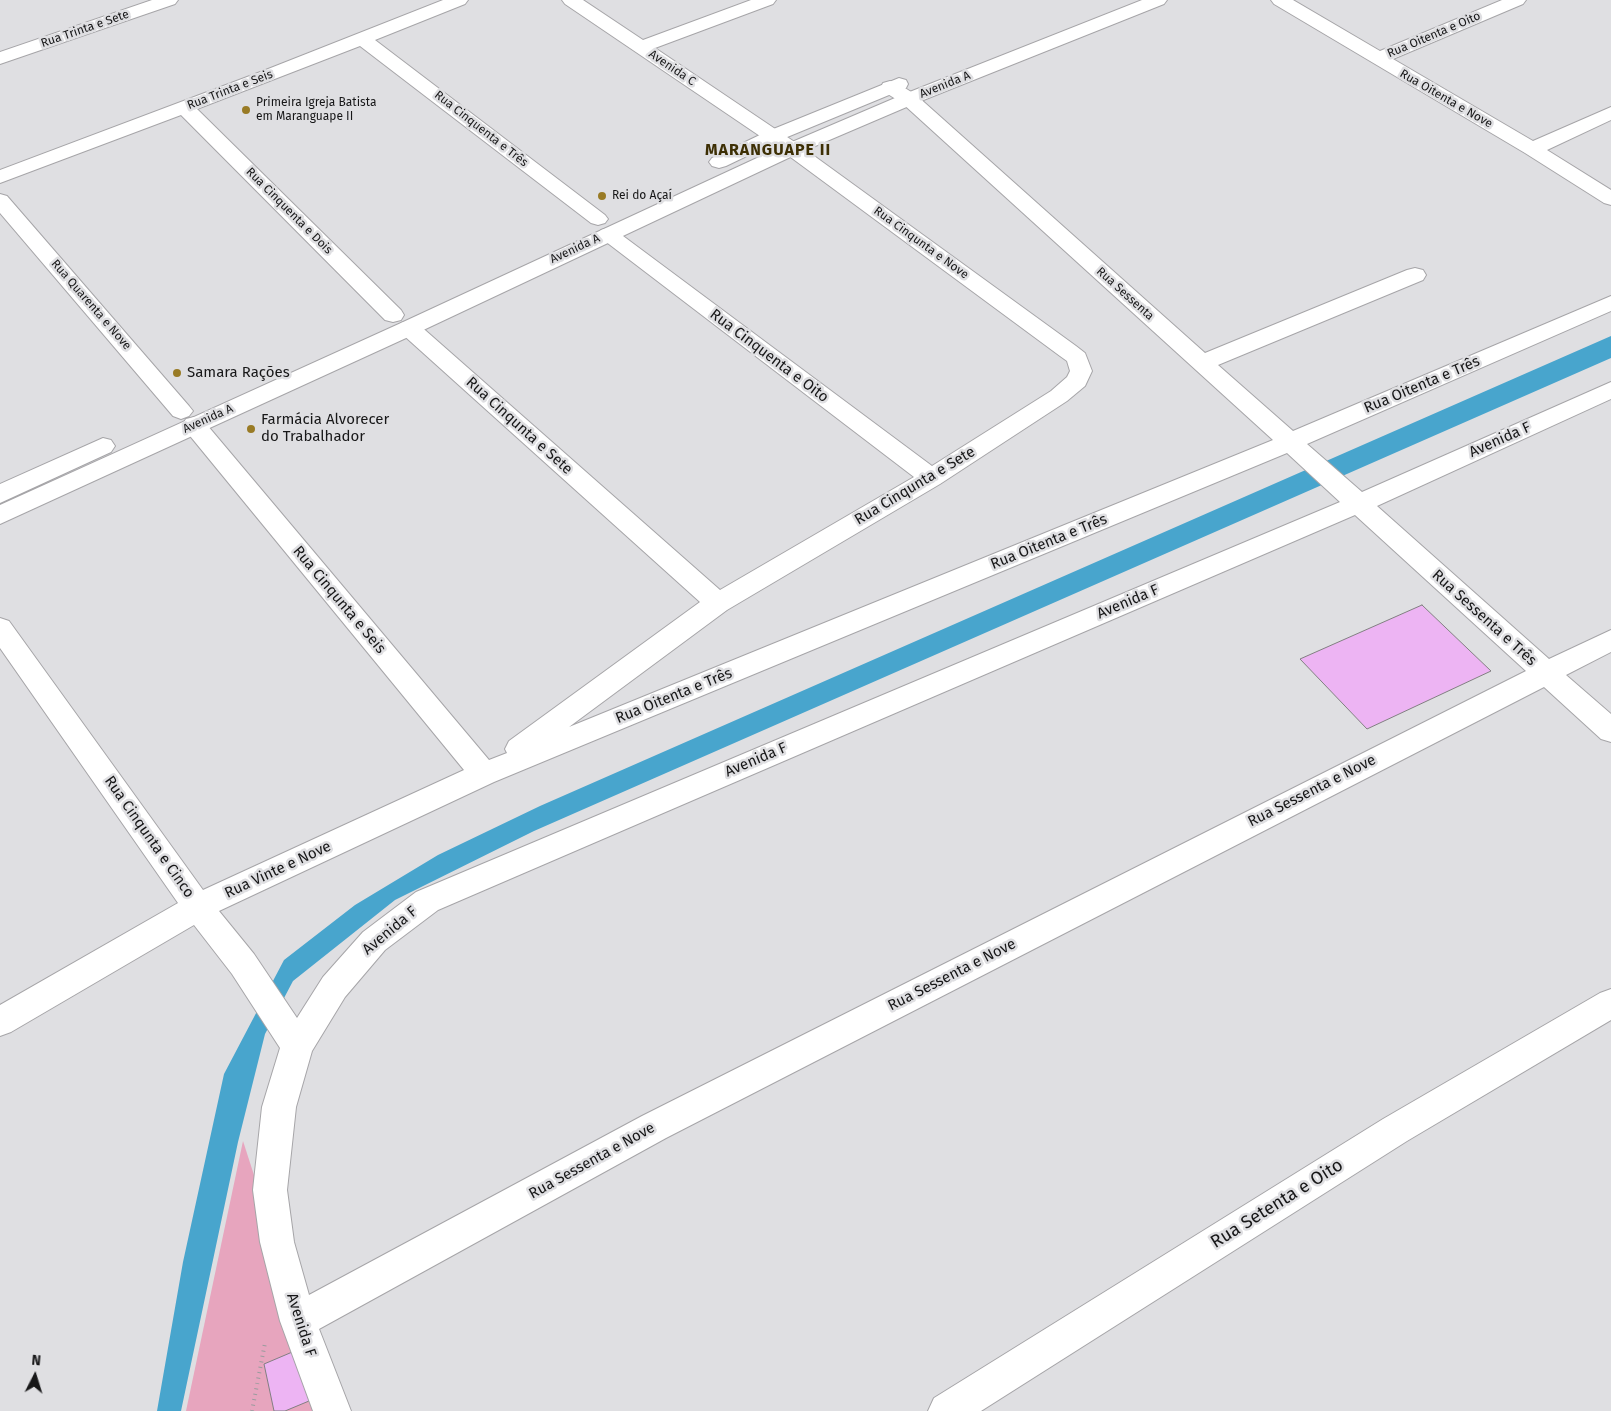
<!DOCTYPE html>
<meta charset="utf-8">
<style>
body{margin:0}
#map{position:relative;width:1611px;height:1411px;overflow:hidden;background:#dfdfe2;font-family:"Fira Sans",sans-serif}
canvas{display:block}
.north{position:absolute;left:10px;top:1351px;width:50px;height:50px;-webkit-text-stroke:4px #dfdfe2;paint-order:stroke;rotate:5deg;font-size:14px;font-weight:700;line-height:20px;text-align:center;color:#171718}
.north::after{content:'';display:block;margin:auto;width:18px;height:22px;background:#171718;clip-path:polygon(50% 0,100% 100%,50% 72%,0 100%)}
</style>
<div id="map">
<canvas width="1611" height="1411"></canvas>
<div class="north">N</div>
</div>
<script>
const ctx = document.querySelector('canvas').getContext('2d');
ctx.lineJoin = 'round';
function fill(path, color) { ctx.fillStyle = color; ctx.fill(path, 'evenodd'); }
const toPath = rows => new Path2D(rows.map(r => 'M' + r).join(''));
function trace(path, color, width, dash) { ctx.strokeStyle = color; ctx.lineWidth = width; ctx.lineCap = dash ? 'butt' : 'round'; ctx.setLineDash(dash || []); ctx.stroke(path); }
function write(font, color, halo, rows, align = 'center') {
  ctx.font = font + ' "Fira Sans",sans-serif'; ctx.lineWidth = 5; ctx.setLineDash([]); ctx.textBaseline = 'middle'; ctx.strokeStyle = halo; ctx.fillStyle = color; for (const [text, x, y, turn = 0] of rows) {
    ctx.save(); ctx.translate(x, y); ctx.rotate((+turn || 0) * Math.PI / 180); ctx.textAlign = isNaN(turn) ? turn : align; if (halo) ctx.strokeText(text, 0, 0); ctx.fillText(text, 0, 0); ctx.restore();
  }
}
fill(toPath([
 [243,1141,330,1411,186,1411]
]), '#e7a5be');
fill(toPath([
 [1611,336,1611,358,534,831,395,900,293,981,265,1034,238,1142,181,1411,157,1411,183,1262,224,1074,284,960,355,905,438,855,540,806]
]), '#48a5cd');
const building = toPath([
 [1422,605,1491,671,1367,729,1300,659,1422,605],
 [297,1350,309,1401,285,1411,274,1411,264,1364,297,1350]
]);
fill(building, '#edb4f3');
trace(building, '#817f81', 1);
const minor = toPath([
 [152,0,178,0,175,4,0,64,0,52,152,0],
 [443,0,468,0,465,4,375,40,605,215,608,219,605,223,598,225,591,223,360,46,197,109,401,310,404,315,401,320,393,322,385,320,181,115,0,183,0,170,263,71,443,0],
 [562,0,583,0,643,40,751,0,776,0,773,4,655,48,799,145,1076,346,1085,353,1092,371,1085,386,1067,401,940,484,727,610,569,727,1273,440,902,103,883,91,881,87,883,83,890,81,897,83,916,95,1205,353,1407,270,1415,268,1423,270,1426,275,1423,280,1218,365,1293,431,1611,296,1611,311,1307,444,1362,492,1611,382,1611,399,1377,506,1549,659,1611,630,1611,652,1566,675,1611,714,1611,742,1601,739,1544,687,666,1138,319,1329,351,1411,313,1411,280,1321,260,1242,253,1190,262,1107,280,1048,232,974,194,925,11,1032,0,1036,0,1005,178,903,0,648,0,618,9,621,203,890,464,770,186,431,182,425,186,419,194,417,202,419,489,760,507,753,505,749,509,741,700,602,401,333,398,328,401,323,409,321,417,323,720,590,914,477,601,238,598,234,601,230,608,228,615,230,932,466,1051,391,1067,377,1070,371,1067,361,1060,356,785,153,565,4,562,0],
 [1287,453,1340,502,416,892,363,932,323,977,297,1018,254,954,219,911,494,782,1287,453],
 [1355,515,1526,671,642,1116,309,1295,294,1242,287,1190,296,1107,312,1051,345,997,385,950,438,910,1355,515],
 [1271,0,1293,0,1380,51,1502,0,1526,0,1523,4,1393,59,1533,141,1611,107,1611,120,1547,150,1611,190,1611,205,1604,203,1525,153,1274,4,1271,0],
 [0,194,7,196,189,406,193,411,189,416,181,419,173,416,0,213,0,194],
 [1611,989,1611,1020,1407,1141,981,1411,928,1411,934,1398,1383,1119,1600,993,1611,989]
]);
const major = toPath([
 [1142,0,1167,0,1164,4,916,103,799,153,417,333,0,524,0,505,401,323,785,145,902,95,1142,0],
 [899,78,906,80,908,84,906,88,780,140,726,166,719,168,712,166,709,162,712,158,766,132,899,78],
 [103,438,111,440,115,446,111,452,0,503,0,484,103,438]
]);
trace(minor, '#a6a5a8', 2);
trace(major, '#a6a5a8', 2);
trace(toPath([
 [252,1411,265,1343]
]), '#9b9b9e', 4, [1, 4.5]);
fill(minor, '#fff');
fill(major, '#fff');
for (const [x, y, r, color] of [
 [246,110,5,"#997b25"],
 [602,196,5,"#997b25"],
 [177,373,5,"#997b25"],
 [251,429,5,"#997b25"]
]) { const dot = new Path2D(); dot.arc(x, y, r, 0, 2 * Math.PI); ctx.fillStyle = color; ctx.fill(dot); trace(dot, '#dfdfe2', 2); }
write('12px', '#171718', '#dfdfe2', [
 ["Rua Trinta e Sete",85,29,-19],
 ["Rua Oitenta e Oito",1434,35,-23],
 ["Avenida C",672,68,34],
 ["Avenida A",945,85,-22],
 ["Rua Trinta e Seis",230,90,-21],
 ["Rua Oitenta e Nove",1446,99,30],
 ["Rua Cinquenta e Três",481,129,38],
 ["Rua Cinquenta e Dois",289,211,45],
 ["Rua Cinqunta e Nove",921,243,36],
 ["Avenida A",575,249,-25],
 ["Rua Sessenta",1125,294,42],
 ["Rua Quarenta e Nove",91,305,49],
 ["Avenida A",208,419,-24]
]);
write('12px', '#171718', '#dfdfe2', [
 ["Primeira Igreja Batista",256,103],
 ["em Maranguape II",256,117],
 ["Rei do Açaí",612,196]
], 'left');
write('15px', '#171718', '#dfdfe2', [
 ["Rua Cinquenta e Oito",769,356,37],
 ["Rua Oitenta e Três",1422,385,-23],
 ["Rua Cinqunta e Sete",519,426,42],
 ["Avenida F",1500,440,-24],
 ["Rua Cinqunta e Sete",915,486,-31],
 ["Rua Oitenta e Três",1049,542,-22],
 ["Rua Cinqunta e Seis",339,600,50],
 ["Avenida F",1128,602,-23],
 ["Rua Sessenta e Três",1484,618,42],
 ["Rua Oitenta e Três",674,696,-22],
 ["Avenida F",756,760,-23],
 ["Rua Sessenta e Nove",1312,791,-27],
 ["Rua Cinqunta e Cinco",149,837,55],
 ["Rua Vinte e Nove",278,870,-25],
 ["Avenida F",390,931,-40],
 ["Rua Sessenta e Nove",952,975,-27],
 ["Rua Sessenta e Nove",592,1161,-29],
 ["Avenida F",301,1325,72]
]);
write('15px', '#171718', '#dfdfe2', [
 ["Samara Rações",187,373],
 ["Farmácia Alvorecer",261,420],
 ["do Trabalhador",261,437]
], 'left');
ctx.letterSpacing = '1px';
write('bold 16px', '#3d2f04', '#dfdfe2', [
 ["MARANGUAPE II",768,151]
]);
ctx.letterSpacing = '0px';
write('18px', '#171718', '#dfdfe2', [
 ["Rua Setenta e Oito",1277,1204,-32]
]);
</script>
